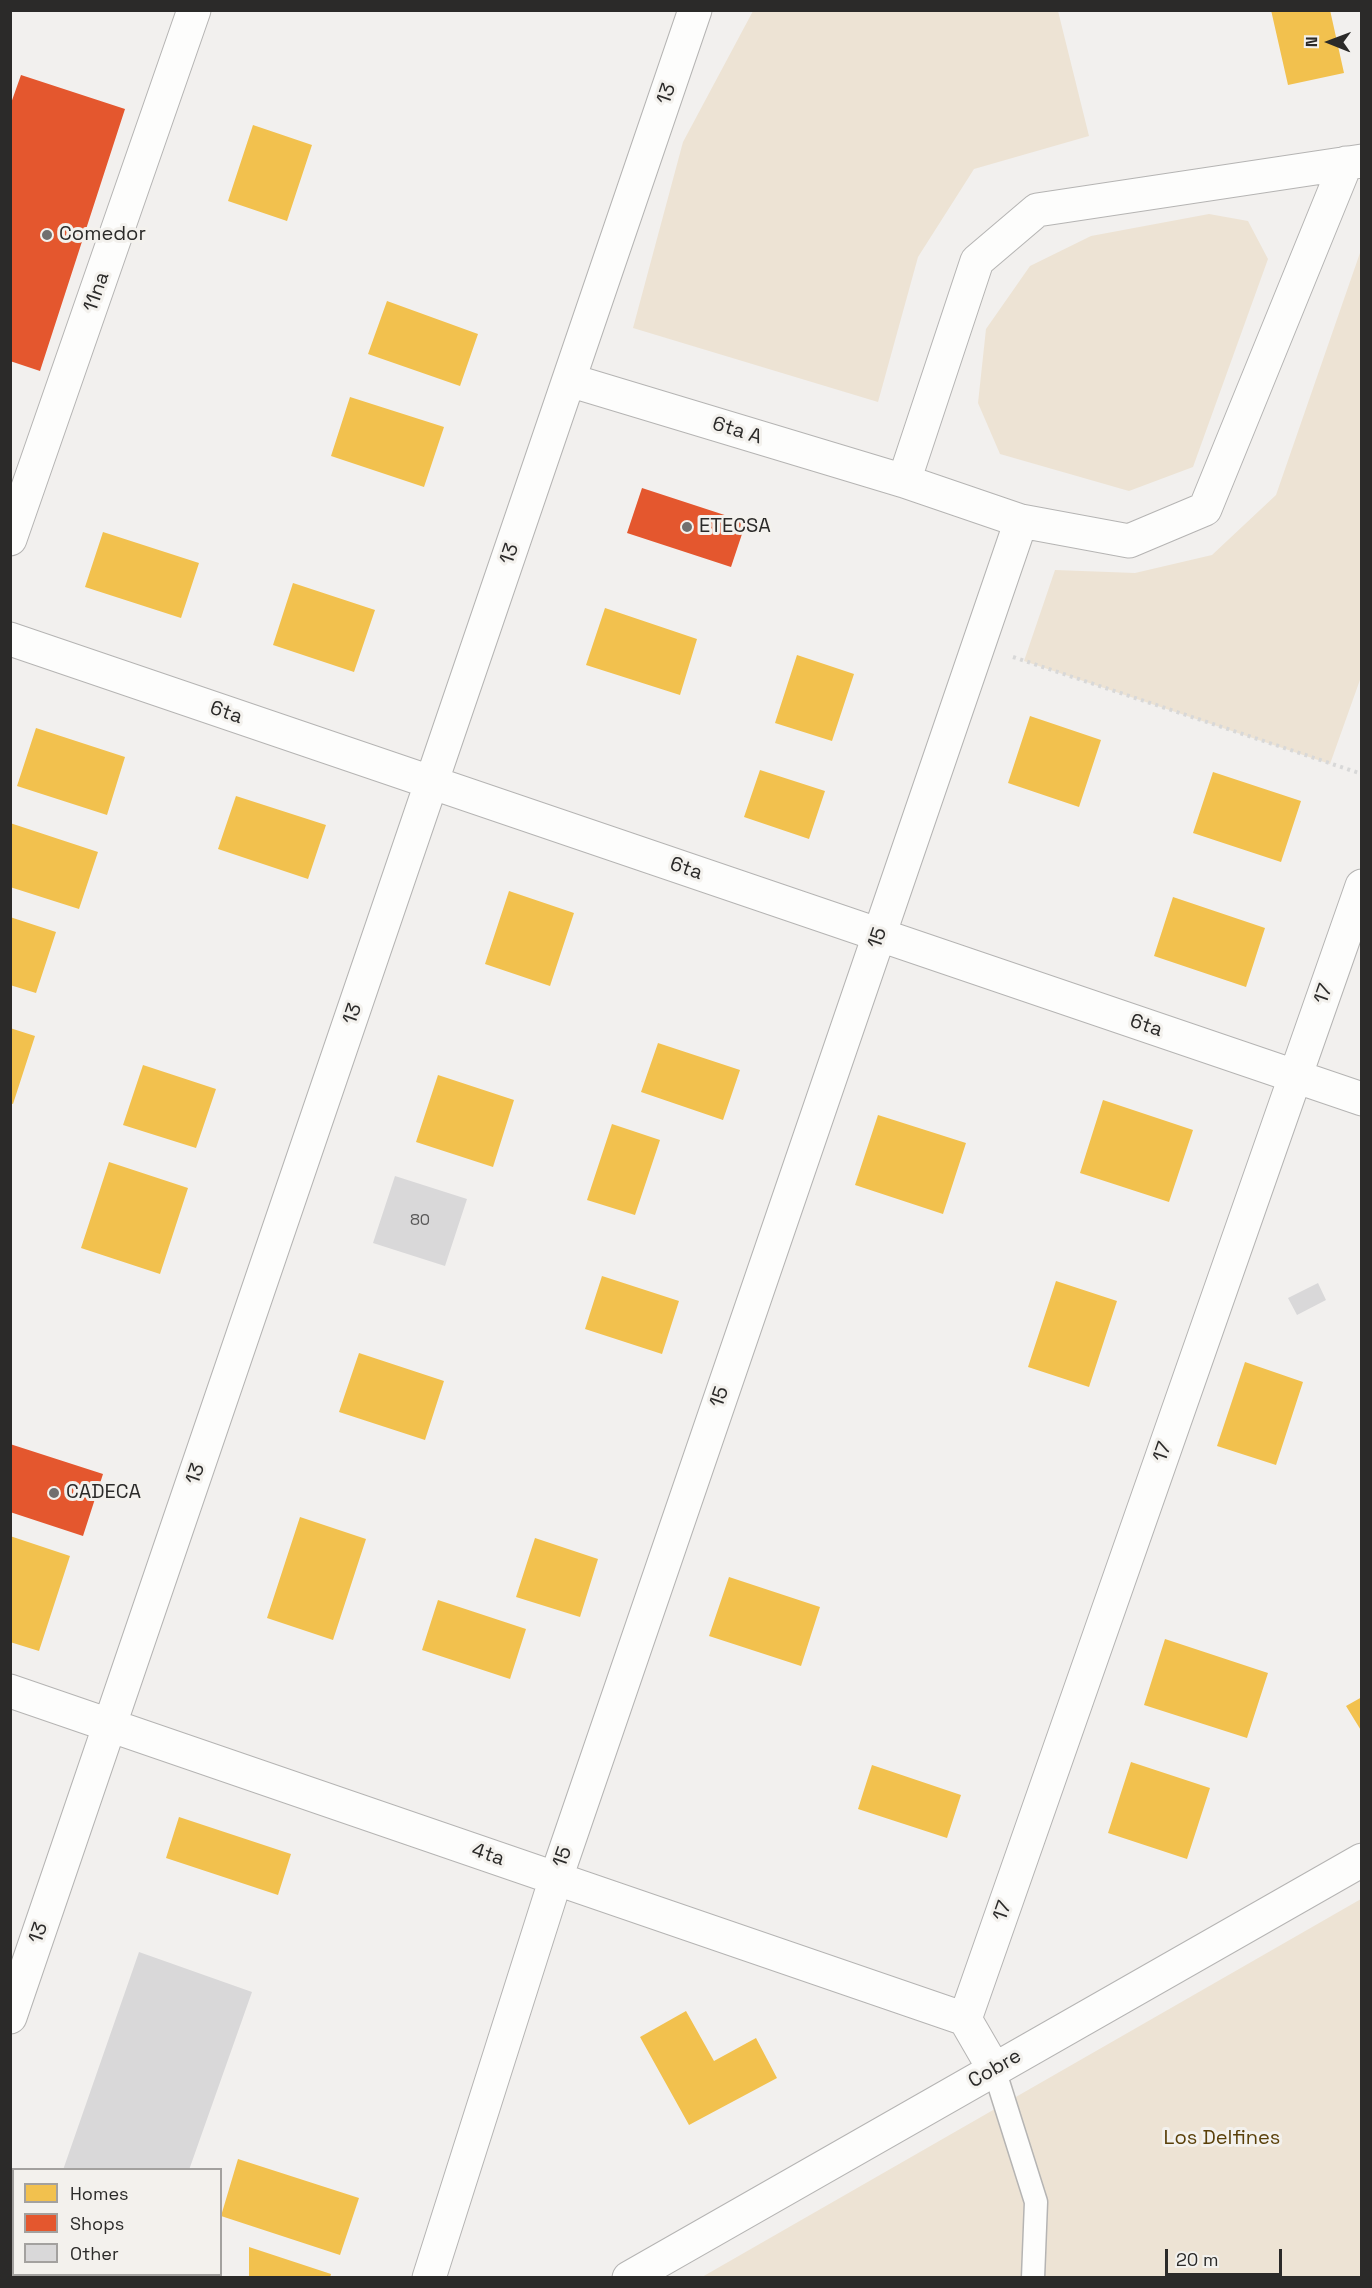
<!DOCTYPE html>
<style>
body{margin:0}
#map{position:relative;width:1372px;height:2288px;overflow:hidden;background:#f2f0ee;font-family:"Space Grotesk",sans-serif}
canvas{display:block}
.frame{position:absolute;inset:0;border:12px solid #2b2a29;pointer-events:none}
.legend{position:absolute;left:12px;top:2168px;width:210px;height:108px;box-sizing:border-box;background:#f3f1ed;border:2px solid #a3a19f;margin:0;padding:8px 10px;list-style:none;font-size:18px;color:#2b2a29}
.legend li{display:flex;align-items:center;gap:12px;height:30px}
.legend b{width:30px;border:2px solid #a3a19f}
.north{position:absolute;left:1300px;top:12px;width:60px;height:60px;-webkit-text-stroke:4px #f3f1ed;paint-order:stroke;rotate:271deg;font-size:16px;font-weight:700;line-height:24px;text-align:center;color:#2b2a29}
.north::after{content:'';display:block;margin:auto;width:21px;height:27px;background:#2b2a29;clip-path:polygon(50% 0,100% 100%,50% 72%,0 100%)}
.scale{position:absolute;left:1165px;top:2249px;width:117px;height:27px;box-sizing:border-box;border:3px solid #2b2a29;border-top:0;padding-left:8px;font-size:18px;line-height:21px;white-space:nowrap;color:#2b2a29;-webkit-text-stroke:4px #f3f1ed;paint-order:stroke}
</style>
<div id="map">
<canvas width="1372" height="2288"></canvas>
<div class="frame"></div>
<ul class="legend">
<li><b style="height:16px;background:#f2c14e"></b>Homes</li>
<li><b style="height:16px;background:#e4572e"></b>Shops</li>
<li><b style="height:16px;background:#d9d8d9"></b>Other</li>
</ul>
<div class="north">N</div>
<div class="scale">20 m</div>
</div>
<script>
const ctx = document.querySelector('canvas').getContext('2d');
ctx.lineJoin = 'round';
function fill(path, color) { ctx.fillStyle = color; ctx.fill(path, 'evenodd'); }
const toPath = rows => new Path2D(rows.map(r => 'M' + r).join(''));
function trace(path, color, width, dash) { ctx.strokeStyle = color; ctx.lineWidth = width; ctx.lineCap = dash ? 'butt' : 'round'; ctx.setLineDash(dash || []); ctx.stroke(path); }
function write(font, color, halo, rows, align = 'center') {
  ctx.font = font + ' "Space Grotesk",sans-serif'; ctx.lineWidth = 6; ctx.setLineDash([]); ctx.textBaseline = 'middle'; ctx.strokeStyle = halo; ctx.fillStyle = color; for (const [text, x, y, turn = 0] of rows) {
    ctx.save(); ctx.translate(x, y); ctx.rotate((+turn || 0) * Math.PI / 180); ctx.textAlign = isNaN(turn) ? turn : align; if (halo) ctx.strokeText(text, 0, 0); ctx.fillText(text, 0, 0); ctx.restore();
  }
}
fill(toPath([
 [753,11,1058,11,1089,136,974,169,918,257,878,402,633,328,683,142],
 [1209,214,1248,221,1268,259,1193,467,1129,491,1000,454,978,403,986,329,1030,266,1091,236],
 [1361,250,1361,677,1330,764,1024,661,1055,570,1135,573,1212,555,1276,495],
 [1361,1899,1361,2277,702,2277]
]), '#ede3d4');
fill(toPath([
 [1271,10,1330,10,1344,73,1288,85],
 [253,125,312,145,287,221,228,201],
 [387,301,478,334,460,386,368,354],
 [350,397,444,427,424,487,331,456],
 [103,532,199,563,181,618,85,587],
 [293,583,375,610,354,672,273,645],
 [605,608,697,639,680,695,586,665],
 [797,655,854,674,832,741,775,723],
 [1030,716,1101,740,1079,807,1008,783],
 [36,728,125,757,107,815,17,786],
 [760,770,825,791,809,839,744,817],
 [1213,772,1301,801,1281,862,1193,833],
 [236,796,326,825,308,879,218,849],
 [10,823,98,852,79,909,10,887],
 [509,891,574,913,550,986,485,964],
 [1173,897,1265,928,1246,987,1154,956],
 [10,917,56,932,36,993,10,985],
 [10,1028,35,1036,13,1104,10,1103],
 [658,1043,740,1070,723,1120,641,1092],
 [143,1065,216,1089,196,1148,123,1125],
 [438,1075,514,1100,493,1167,416,1142],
 [1103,1100,1193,1130,1169,1202,1080,1173],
 [878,1115,966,1143,943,1214,855,1185],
 [612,1124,660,1140,635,1215,587,1200],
 [109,1162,188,1188,160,1274,81,1248],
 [602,1276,679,1301,662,1354,585,1329],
 [1056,1281,1117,1301,1089,1387,1028,1367],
 [359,1353,444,1381,425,1440,339,1412],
 [1245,1362,1303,1382,1276,1465,1217,1446],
 [300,1517,366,1539,333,1640,267,1618],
 [10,1536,70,1556,39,1651,10,1642],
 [535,1538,598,1559,580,1617,516,1597],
 [729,1577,820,1607,801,1666,709,1636],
 [438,1600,526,1629,510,1679,422,1650],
 [1165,1639,1268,1673,1247,1738,1144,1705],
 [1362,1697,1362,1732,1346,1706],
 [1131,1762,1210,1788,1187,1859,1108,1833],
 [872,1765,961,1795,947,1838,858,1809],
 [179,1817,291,1854,278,1895,166,1858],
 [686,2011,714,2061,756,2038,777,2078,689,2125,640,2037],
 [238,2159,359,2198,340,2255,221,2216],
 [249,2247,331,2274,330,2278,249,2278]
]), '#f2c14e');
fill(toPath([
 [21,75,125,109,40,371,10,361,10,106],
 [642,488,746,522,731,567,627,533],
 [10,1444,103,1474,83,1536,10,1512]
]), '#e4572e');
fill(toPath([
 [395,1176,467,1199,445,1266,373,1243],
 [1318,1283,1326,1300,1297,1315,1288,1298],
 [139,1952,252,1992,189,2170,63,2170]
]), '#d9d8d9');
const lane = toPath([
 [994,2069,1036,2202,1033,2278]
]);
const street = toPath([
 [1346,163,1205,509,1129,541,1021,521,904,481,977,261,1037,210,1362,161],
 [569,380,904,481],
 [10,539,194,10],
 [10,639,1362,1099],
 [10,1691,965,2019],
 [10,2017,695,10],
 [965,2019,1362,886],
 [965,2019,994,2069],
 [429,2278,556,1878,1021,521],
 [629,2278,1362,1860]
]);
trace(lane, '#b5b4b3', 25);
trace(street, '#b5b4b3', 35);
trace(toPath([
 [1013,657,1362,774]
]), '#d8d8d8', 4, [3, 4.5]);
trace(lane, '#fdfdfc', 22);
trace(street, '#fdfdfc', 33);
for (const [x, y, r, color] of [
 [47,235,6,"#716f6e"],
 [687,527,6,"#716f6e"],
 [54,1493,6,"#716f6e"]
]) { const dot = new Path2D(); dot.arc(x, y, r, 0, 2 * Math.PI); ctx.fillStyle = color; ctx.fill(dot); trace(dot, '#f3f1ed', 2); }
write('16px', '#595858', null, [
 ["80",420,1221]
]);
write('20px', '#2b2a29', '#f3f1ed', [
 ["13",667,94,-71],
 ["11na",97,292,-71],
 ["6ta A",737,431,17],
 ["13",510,554,-71],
 ["6ta",226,713,19],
 ["6ta",686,869,19],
 ["15",878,938,-71],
 ["17",1324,994,-71],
 ["13",353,1014,-71],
 ["6ta",1146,1026,19],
 ["15",720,1397,-71],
 ["17",1163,1452,-71],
 ["13",196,1474,-71],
 ["4ta",488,1855,19],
 ["15",563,1857,-71],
 ["17",1003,1911,-71],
 ["13",39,1933,-71],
 ["Cobre",995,2069,-30]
]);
write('20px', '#2b2a29', '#f3f1ed', [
 ["Comedor",59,235],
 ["ETECSA",699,527],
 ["CADECA",66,1493]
], 'left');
write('20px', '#5a400a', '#f3f1ed', [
 ["Los Delfines",1222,2139]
]);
</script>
